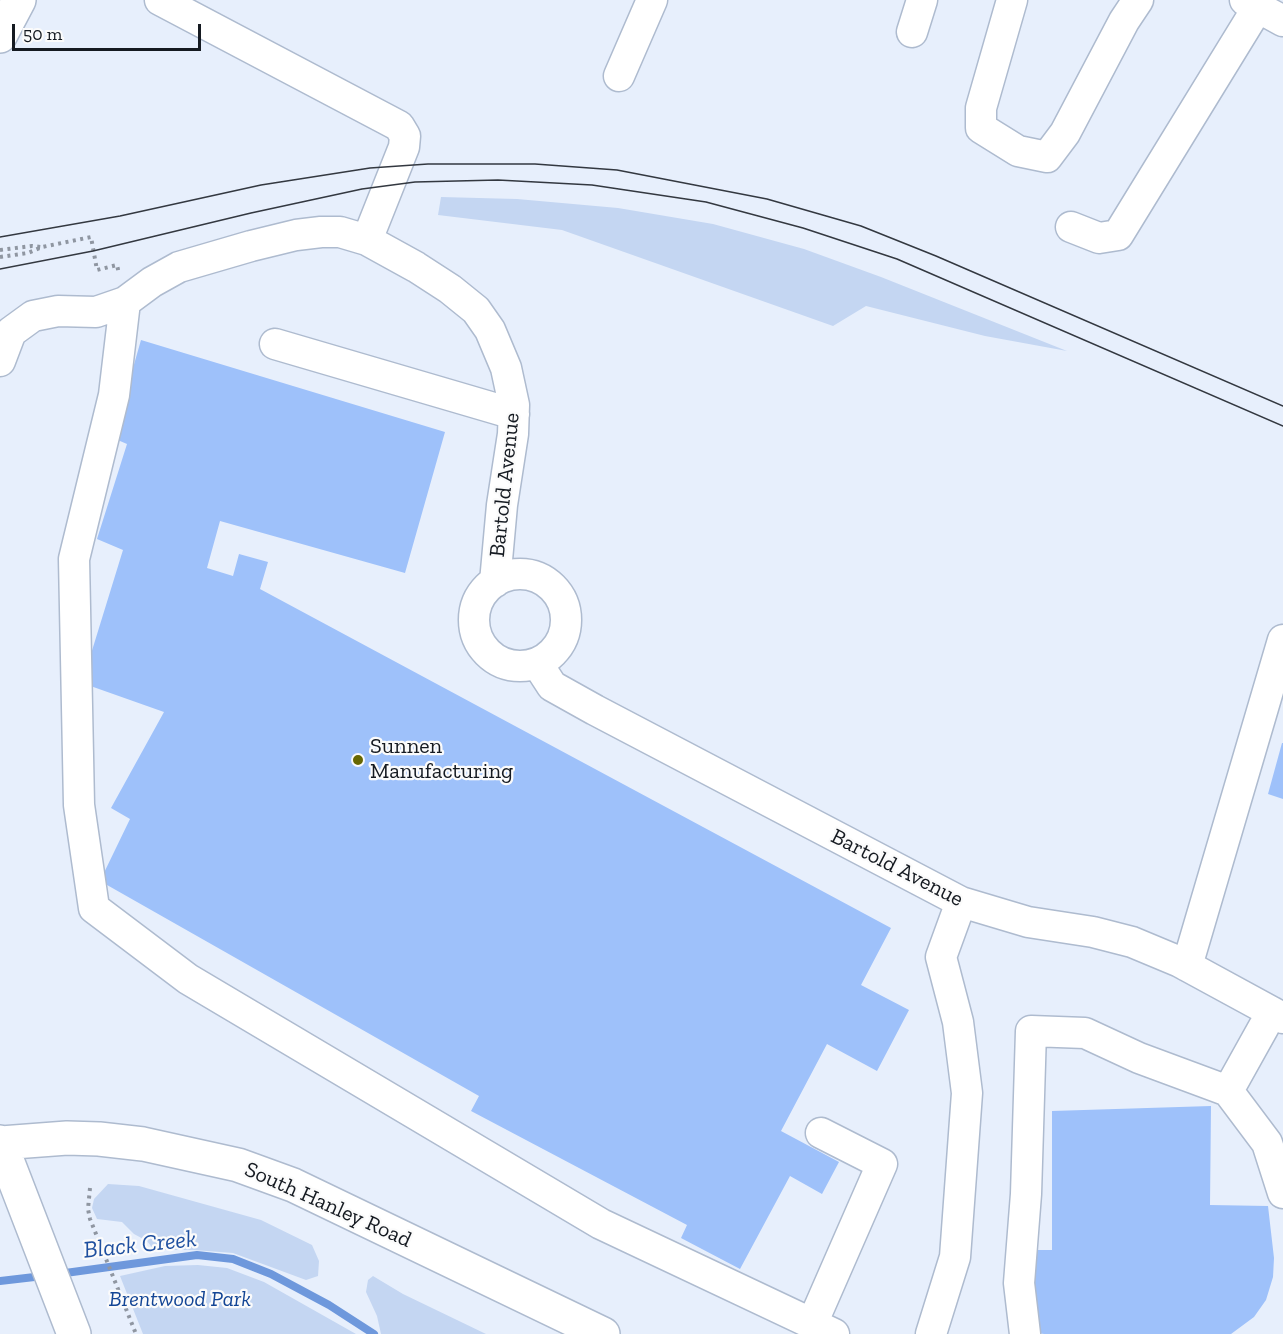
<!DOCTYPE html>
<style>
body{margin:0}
#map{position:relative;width:1283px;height:1334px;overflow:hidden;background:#e7effc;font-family:"Zilla Slab",serif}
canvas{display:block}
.scale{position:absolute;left:12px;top:24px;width:189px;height:27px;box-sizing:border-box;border:3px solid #151a21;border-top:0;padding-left:8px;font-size:18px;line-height:21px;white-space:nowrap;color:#151a21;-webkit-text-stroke:4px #fbfbfb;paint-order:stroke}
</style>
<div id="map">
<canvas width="1283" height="1334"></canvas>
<div class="scale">50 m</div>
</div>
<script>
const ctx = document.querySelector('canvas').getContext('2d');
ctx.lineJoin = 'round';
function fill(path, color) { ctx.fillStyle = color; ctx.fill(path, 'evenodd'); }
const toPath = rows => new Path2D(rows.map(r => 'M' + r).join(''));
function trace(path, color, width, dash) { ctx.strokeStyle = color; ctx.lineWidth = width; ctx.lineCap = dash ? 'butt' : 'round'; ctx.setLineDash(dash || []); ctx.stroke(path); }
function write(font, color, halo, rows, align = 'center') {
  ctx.font = font + ' "Zilla Slab",serif'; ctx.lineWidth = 4.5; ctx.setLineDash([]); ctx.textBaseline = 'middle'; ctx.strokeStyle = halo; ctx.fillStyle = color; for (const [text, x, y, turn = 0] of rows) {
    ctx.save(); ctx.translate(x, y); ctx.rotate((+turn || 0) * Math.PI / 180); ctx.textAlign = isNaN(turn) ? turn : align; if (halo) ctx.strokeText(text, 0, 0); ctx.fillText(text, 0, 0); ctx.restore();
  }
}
fill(toPath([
 [441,197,517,199,618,208,713,224,804,249,881,277,1067,351,985,336,866,306,833,326,562,230,438,215],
 [108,1184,139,1186,261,1220,312,1245,319,1261,318,1276,306,1280,233,1253,194,1250,154,1250,147,1241,134,1234,122,1222,97,1219,92,1208,94,1199],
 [198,1265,227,1268,264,1282,356,1334,143,1334,120,1276,165,1266],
 [373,1276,403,1294,486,1334,381,1334,377,1316,366,1292,368,1280]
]), '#c4d6f2');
trace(toPath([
 [58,1274,197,1255,233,1259,271,1274,329,1305,374,1334],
 [0,1281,43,1276]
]), '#6e98dc', 8);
fill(toPath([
 [141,340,445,432,405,573,220,521,207,568,233,576,239,554,268,562,260,589,891,928,861,985,909,1010,877,1071,827,1044,781,1131,839,1162,822,1194,790,1176,740,1269,681,1238,687,1225,471,1111,479,1096,100,881,130,819,111,808,164,712,82,683,123,550,97,539,127,444,113,438],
 [1282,743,1283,743,1283,799,1268,794],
 [1211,1106,1210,1205,1268,1206,1274,1258,1273,1277,1266,1300,1254,1317,1231,1334,1044,1334,1032,1332,1034,1250,1052,1250,1052,1111]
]), '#9ec1fa');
const minor = toPath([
 [160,0,399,126,405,136,404,147,367,240,416,267,450,289,476,310,490,330,506,368,514,405,513,434,502,505,495,582],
 [1012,0,981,108,981,128,1018,151,1047,157,1065,133,1124,21,1138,0],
 [1245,0,1283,21],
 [912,32,922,0],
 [619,76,652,0],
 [1071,227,1099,238,1118,235,1258,7],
 [125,302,114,395,74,559,79,805,94,908,188,979,601,1224,834,1334],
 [275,344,514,414],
 [0,361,11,332,33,316,58,311,96,312,125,302,152,282,179,267,251,246,296,235,321,232,340,232,367,240],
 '474 620a46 46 0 1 1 92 0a46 46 0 1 1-92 0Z',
 [537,663,552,686,595,710,961,902,1028,922,1093,932,1132,942,1180,962,1283,1018],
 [1187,966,1283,640],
 [1228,1091,1267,1143,1283,1193],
 [812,1324,882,1164,821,1133],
 [931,1334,955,1257,967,1093,958,1022,941,957,961,902],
 [1025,1334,1019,1283,1026,1194,1031,1031,1085,1033,1139,1058,1228,1091,1272,1012]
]);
const major = toPath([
 [0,36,19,0],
 [0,1142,74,1334],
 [0,1143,67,1138,99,1139,143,1144,238,1165,293,1185,603,1334]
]);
trace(minor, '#aebbcf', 33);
trace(major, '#aebbcf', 36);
trace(toPath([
 [0,250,32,246,41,247],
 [0,257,28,253,42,247,91,237,97,270,117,265,119,274],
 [90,1188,88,1209,90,1219,136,1334]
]), '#8f96a1', 4, [3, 4.5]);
trace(minor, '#fff', 30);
trace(major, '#fff', 33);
trace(toPath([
 [0,237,120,216,261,185,370,168,428,164,535,164,617,170,767,199,861,226,936,256,1283,406],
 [0,269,93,251,251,213,362,189,415,182,498,180,592,185,706,202,803,228,897,259,1283,426]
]), '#333840', 1.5);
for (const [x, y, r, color] of [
 [358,760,6,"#676702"]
]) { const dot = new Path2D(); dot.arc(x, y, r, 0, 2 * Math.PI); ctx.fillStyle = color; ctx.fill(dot); trace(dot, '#fbfbfb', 2); }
write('22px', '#151a21', '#fbfbfb', [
 ["Bartold Avenue",505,485,-84],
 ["Bartold Avenue",897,868,27],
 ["South Hanley Road",328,1205,24]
]);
write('22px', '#151a21', '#fbfbfb', [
 ["Sunnen",370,747],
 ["Manufacturing",370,772]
], 'left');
write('italic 22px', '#134595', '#fbfbfb', [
 ["Brentwood Park",180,1300]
]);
write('italic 24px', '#1e4f9f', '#fbfbfb', [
 ["Black Creek",140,1245,-6]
]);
</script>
